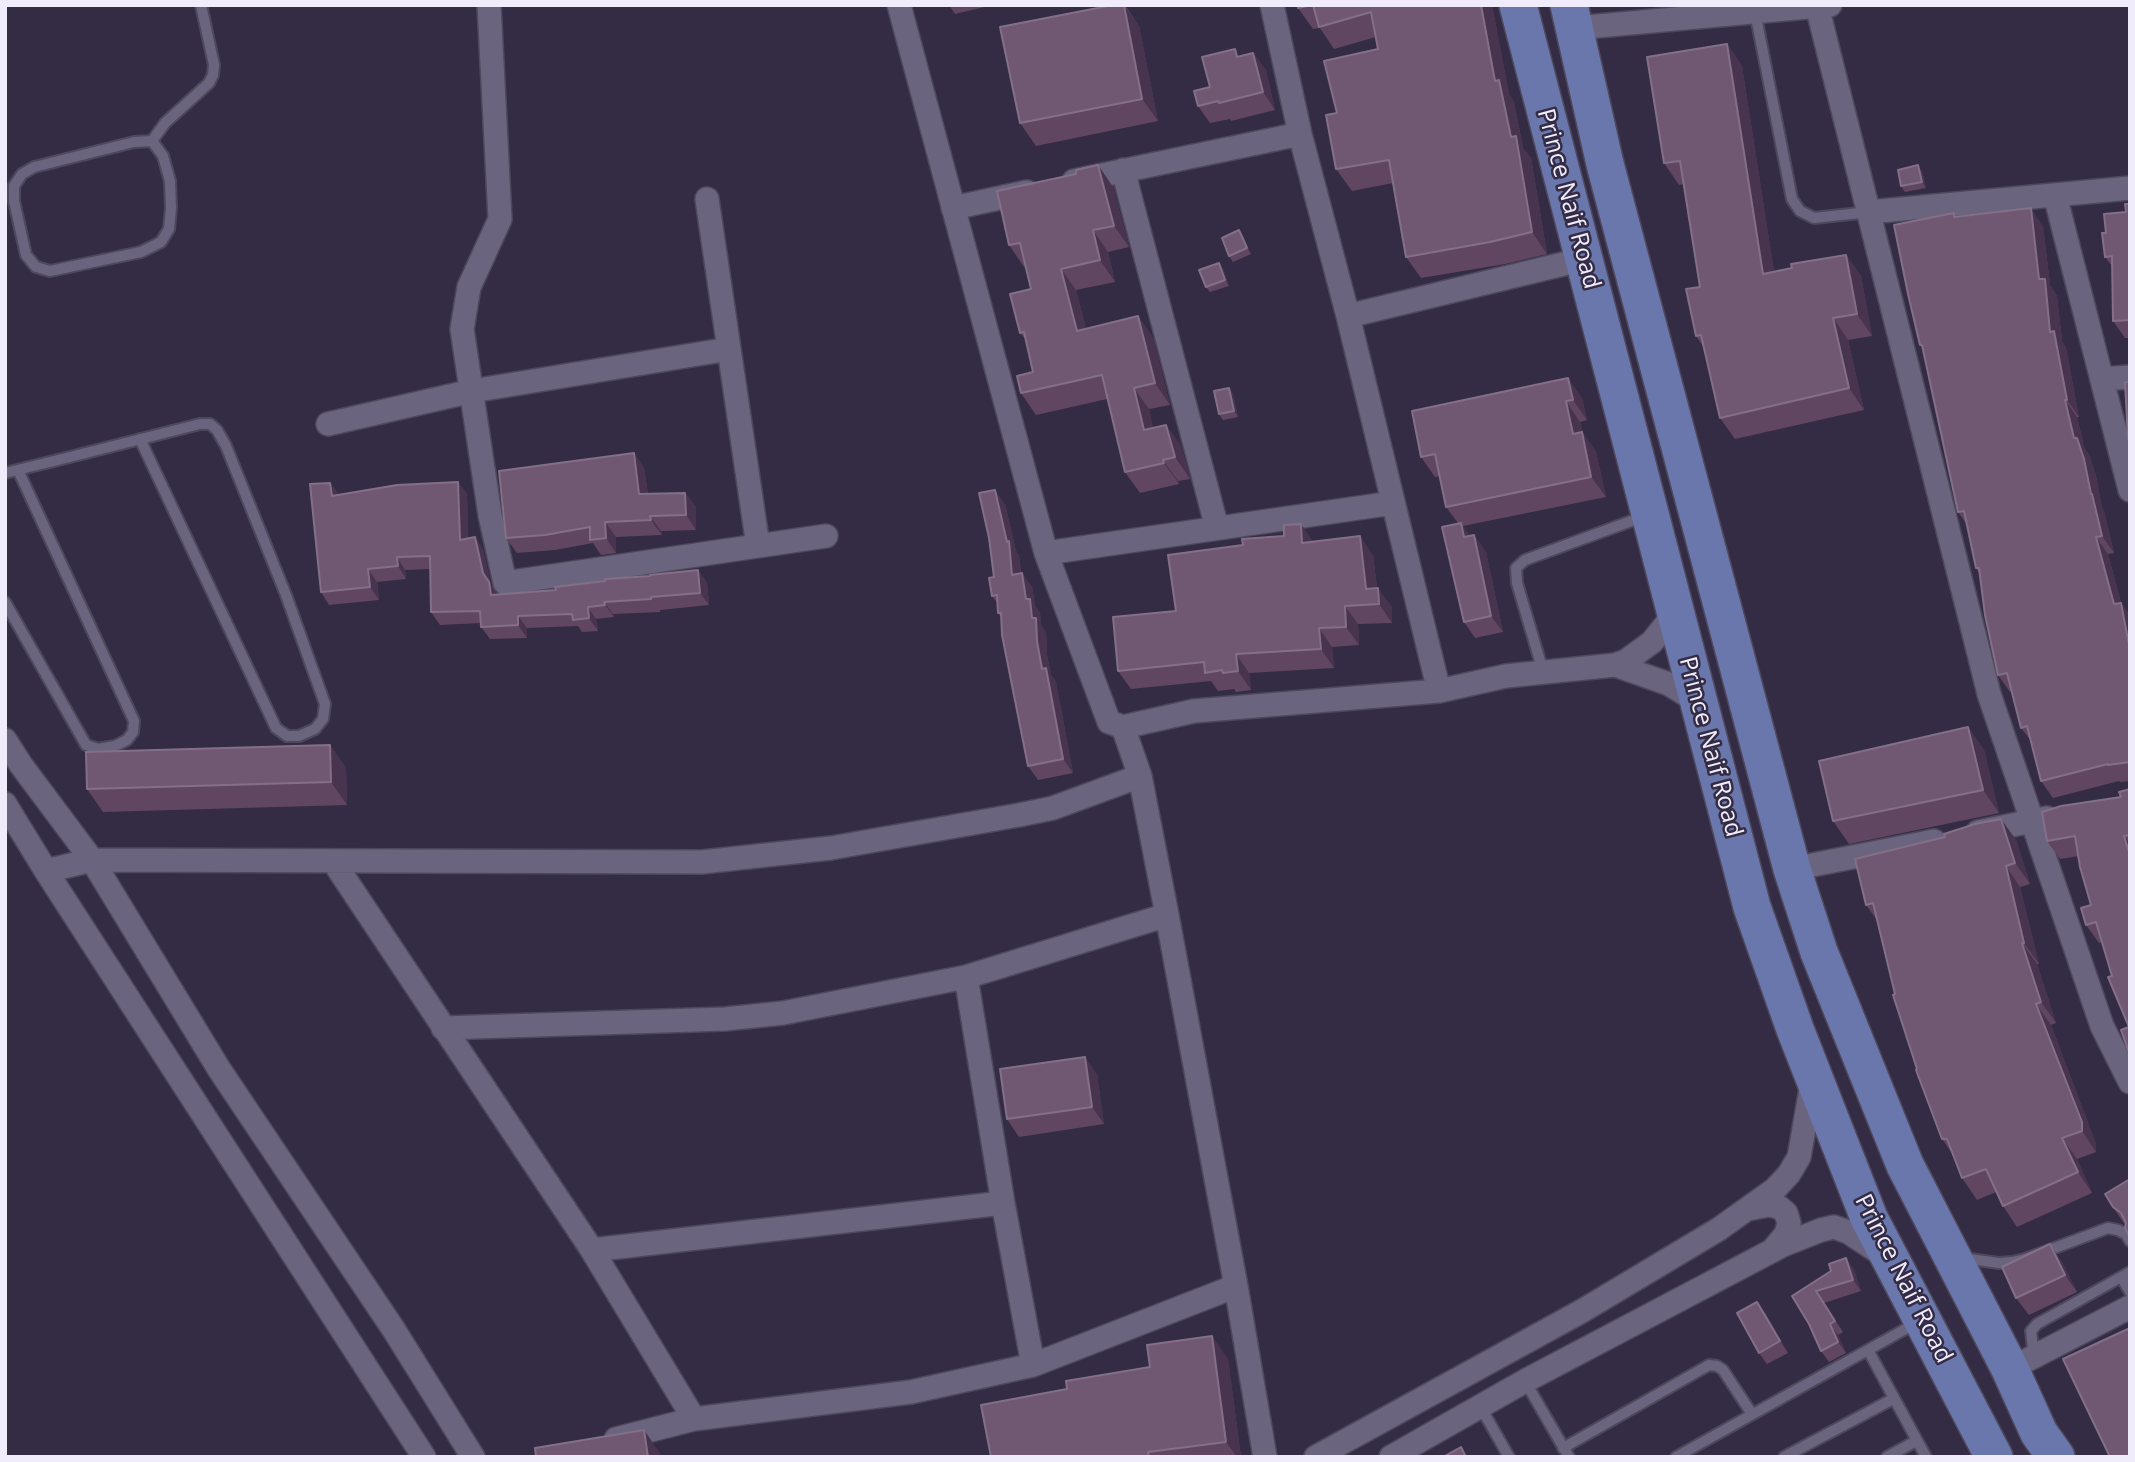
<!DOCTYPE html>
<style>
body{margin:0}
#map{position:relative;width:2135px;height:1462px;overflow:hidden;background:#332c44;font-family:"Open Sans",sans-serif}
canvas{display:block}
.frame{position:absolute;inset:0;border:7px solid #f0ecfc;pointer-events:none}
</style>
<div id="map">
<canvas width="2135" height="1462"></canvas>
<div class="frame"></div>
</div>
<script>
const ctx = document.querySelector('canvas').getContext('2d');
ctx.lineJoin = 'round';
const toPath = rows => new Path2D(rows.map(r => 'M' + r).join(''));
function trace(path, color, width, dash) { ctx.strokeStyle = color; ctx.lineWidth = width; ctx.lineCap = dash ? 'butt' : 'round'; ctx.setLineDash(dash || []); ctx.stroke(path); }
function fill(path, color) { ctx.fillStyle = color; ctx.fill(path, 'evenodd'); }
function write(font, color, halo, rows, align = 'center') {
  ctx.font = font + ' "Open Sans",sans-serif'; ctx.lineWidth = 5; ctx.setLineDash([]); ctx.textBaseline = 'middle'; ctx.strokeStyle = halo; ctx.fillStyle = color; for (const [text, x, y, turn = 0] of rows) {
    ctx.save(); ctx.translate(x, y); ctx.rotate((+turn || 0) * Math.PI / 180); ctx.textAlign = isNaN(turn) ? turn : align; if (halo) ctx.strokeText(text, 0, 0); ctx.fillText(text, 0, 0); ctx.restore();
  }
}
const lane = toPath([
 [1755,12,1792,199,1800,211,1814,218,1869,212],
 [152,141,163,156,170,181,171,208,169,229,161,242,141,252,50,271,36,267,26,255,14,201,14,186,22,174,34,167,134,142,152,141],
 [152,141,165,123,209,83,213,75,214,65,201,5],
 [5,473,66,458,200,424,210,424,217,430,226,446,286,595,325,704,323,719,315,729,299,736,287,736,276,728,140,439],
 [5,602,86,745,98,749,115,746,127,740,133,732,134,721,18,470],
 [1543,671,1517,583,1516,568,1525,560,1645,516],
 [1962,1258,1999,1263,2012,1262,2025,1259,2108,1228,2118,1230,2126,1234,2130,1241],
 [2122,1278,2130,1292],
 [1868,1350,1926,1457],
 [2034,1357,2031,1331,2037,1324,2130,1272],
 [1525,1381,1569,1457],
 [1480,1406,1509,1457],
 [1563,1448,1709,1365,1717,1366,1723,1370,1752,1414],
 [1676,1457,1918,1322],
 [1784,1457,1893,1399],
 [1887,1457,1916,1441]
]);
const street = toPath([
 [489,5,500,219,469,287,462,329,490,515,505,583,826,536],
 [899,5,1046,553,1109,722,1123,727,1194,711,1439,691,1506,676,1615,665,1626,661,1652,642,1675,613],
 [1272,5,1300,134,1348,316,1439,691],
 [1817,6,1989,694,2102,1026,2130,1082],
 [1575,28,1830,5],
 [1123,170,1217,528],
 [1074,181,1300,134],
 [2055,195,2130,490],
 [707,199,758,546],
 [953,208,1027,192],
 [1869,212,2130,188],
 [1348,316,1584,259],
 [2102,379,2130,377],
 [328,424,472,391,729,349],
 [1046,553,1393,503],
 [1615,665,1669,684,1698,702],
 [1123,727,1140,776,1167,915,1236,1286,1265,1457],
 [5,740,21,765,92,860,219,1069,394,1330,473,1457],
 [5,804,46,871,424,1457],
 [1978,832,2047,818],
 [333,861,592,1250,694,1419,911,1392,1033,1365,1236,1286],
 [1792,869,1934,841],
 [46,871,92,860,702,862,831,848,1019,815,1053,808,1140,776],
 [966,977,1167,915],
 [443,1028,725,1019,783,1013,966,977,1003,1203,1033,1365],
 [1748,1209,1768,1205,1779,1207,1786,1213,1789,1223,1786,1234,1772,1251],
 [592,1250,1003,1203],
 [2010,1369,2130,1307],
 [616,1439,694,1419],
 [1316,1457,1582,1311,1719,1229,1775,1189,1789,1174,1799,1157,1812,1083],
 [1391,1457,1525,1381,1783,1245,1821,1230,1834,1227,1848,1232,1883,1255]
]);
const primary = toPath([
 [1518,5,1752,907,1795,1029,1869,1218,1994,1457],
 [1569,5,1605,164,1792,869,1819,952,1905,1165,2010,1369,2039,1433,2056,1457]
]);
trace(lane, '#4e485c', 14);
trace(street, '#4e485c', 26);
trace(primary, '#4e485c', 40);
trace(lane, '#6b647f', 10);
trace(street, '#6b647f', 23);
trace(primary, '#6a77ac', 37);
fill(toPath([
 [949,5,993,5,955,14],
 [1113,5,1125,5,1139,26,1158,121,1036,146,1020,123],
 [1298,5,1492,5,1509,94,1514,102,1523,148,1531,158,1547,254,1505,264,1421,278,1406,257,1393,183,1352,191,1336,169,1337,113,1378,49,1376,37,1334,49,1320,28,1313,29,1298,8],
 [1727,44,1742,66,1774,272,1846,255,1861,276,1872,336,1848,340,1864,410,1735,439,1720,418,1705,349,1696,336,1700,287,1684,184,1679,185,1664,163],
 [1253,53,1266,70,1275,110,1231,121,1230,119,1210,123,1198,106,1210,87,1240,56],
 [1098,165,1113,187,1129,247,1108,252,1115,282,1076,290,1086,329,1138,316,1153,338,1170,405,1149,409,1153,428,1166,425,1181,446,1190,479,1178,481,1179,484,1140,493,1125,472,1107,399,1036,415,1021,393,1033,372,1027,341,1020,333,1031,289,1025,266,1024,267,1009,245,1076,174],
 [1922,171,1926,188,1905,192,1901,186],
 [2130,204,2130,338,2125,338,2113,321,2112,266,2105,257,2106,233,2126,212],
 [1954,213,1956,217,2043,226,2050,285,2057,296,2062,341,2066,348,2079,417,2077,417,2084,447,2089,455,2096,476,2102,508,2104,511,2114,553,2108,554,2121,603,2130,616,2130,781,2120,782,2119,781,2053,798,2041,781,2031,741,2021,728,2012,691,2010,692,1998,675,1979,573,1976,568,1968,526,1958,512,1923,349,1920,345],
 [1243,236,1251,254,1233,262,1229,256],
 [1219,263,1223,269,1229,286,1210,292,1206,287],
 [1229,388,1233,394,1238,417,1223,420,1219,414],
 [1582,398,1587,420,1580,422,1583,433,1596,452,1606,497,1463,526,1470,536,1474,535,1486,552,1503,632,1475,638,1464,622,1458,523,1446,507,1440,476,1435,477,1421,457,1412,411],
 [634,453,644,468,648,494,685,493,696,507,696,530,661,531,662,535,616,537,616,553,601,555,593,543,555,550,517,553,506,538],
 [458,482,467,494,468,538,475,537,483,550,491,585,498,594,556,590,698,570,707,583,709,605,660,610,660,612,613,614,614,617,596,619,598,631,582,632,578,626,527,628,527,638,490,639,481,627,481,623,440,625,431,612,430,569,405,570,406,579,377,582,379,600,329,605,321,592,330,483,339,495],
 [1005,504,1016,551,1019,556,1021,573,1022,573,1032,587,1035,606,1040,613,1041,625,1046,632,1047,655,1051,675,1056,682,1073,773,1038,780,1028,766,1001,617,998,613,998,604,992,596,994,577,989,538],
 [1313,542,1373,555,1377,588,1392,607,1392,623,1358,624,1359,645,1332,647,1334,668,1249,673,1251,690,1236,692,1234,689,1218,691,1211,681,1131,689,1118,671,1176,611],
 [1968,727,1984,750,1999,813,1849,844,1833,821],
 [330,745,346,768,347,805,103,812,87,789],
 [2130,789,2130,1055,2129,1027,2102,942,2099,943,2086,925,2091,905,2079,856,2060,859,2047,841,2121,797],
 [2001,819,2016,840,2030,884,2020,887,2039,964,2037,964,2056,1023,2051,1025,2096,1144,2096,1152,2077,1159,2092,1193,2017,1227,2003,1206,1996,1192,1977,1200,1962,1178,1954,1156,1942,1139,1917,1069,1895,994,1877,920,1866,905,1945,837],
 [1097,1074,1104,1124,1019,1137,1007,1119],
 [2130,1179,2125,1225,2113,1207],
 [1846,1258,1854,1270,1861,1291,1824,1303,1843,1332,1838,1335,1846,1353,1829,1362,1821,1351,1809,1324,1792,1296,1831,1271],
 [2062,1262,2077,1292,2029,1315,2016,1298],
 [1757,1302,1766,1314,1788,1353,1767,1364,1759,1353],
 [1228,1359,1241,1457,991,1457]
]), '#614662');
fill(toPath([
 [1124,5,1139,26,1158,121,1142,99],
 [1481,5,1492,5,1509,94,1514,102,1523,148,1531,158,1547,254,1532,232,1511,137,1495,81],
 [1727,44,1742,66,1778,296,1763,274],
 [1253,53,1266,70,1275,110,1263,92],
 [1098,165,1113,187,1129,247,1114,226],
 [1918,165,1922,171,1926,188,1922,182],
 [2031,208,2043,226,2050,285,2057,296,2062,341,2066,348,2079,417,2067,400,2050,332,2039,279],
 [1093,230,1108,252,1115,282,1100,260],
 [1239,230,1243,236,1251,254,1247,248],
 [1846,255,1861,276,1872,336,1857,314],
 [1219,263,1223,269,1229,286,1225,280],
 [1061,269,1076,290,1092,352,1077,331],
 [1138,316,1153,338,1170,405,1155,383],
 [1833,318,1848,340,1864,410,1849,388],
 [1568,378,1582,398,1587,420,1573,400],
 [1134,388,1149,409,1159,451,1144,430],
 [1229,388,1233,394,1238,417,1234,411],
 [2065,400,2077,417,2084,447,2089,455,2096,476,2102,508,2104,511,2114,553,2102,536,2074,438],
 [1566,401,1580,422,1583,433,1596,452,1606,497,1591,477,1573,434],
 [1166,425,1181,446,1190,479,1175,457],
 [634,453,644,468,650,509,639,494],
 [1163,460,1178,481,1179,484,1164,463],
 [458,482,467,494,469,552,460,540],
 [330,483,339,495,332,496],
 [995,490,1005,504,1016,551,1019,556,1022,589,1012,575,1007,542],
 [685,493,696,507,696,530,686,515],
 [650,516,661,531,662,535,651,520],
 [605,522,616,537,616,553,606,538],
 [1461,523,1472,539,1464,537],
 [1301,524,1314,543,1302,543],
 [1474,535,1486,552,1503,632,1491,616],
 [1360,536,1373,555,1379,604,1366,589],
 [475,537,483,550,491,585,498,595,491,595,483,573],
 [2096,537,2108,554,2121,604,2130,616,2130,650,2114,604],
 [397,557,405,570,406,579,398,566],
 [368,569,377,582,379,600,370,587],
 [698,570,707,583,709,605,700,593],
 [1022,573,1032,587,1035,606,1040,613,1041,625,1046,632,1047,655,1051,675,1056,682,1073,773,1063,759,1032,618,1026,599],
 [1378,588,1392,607,1392,623,1379,604],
 [604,602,613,614,614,617,605,605],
 [1345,606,1358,624,1359,645,1346,627],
 [588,607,596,619,598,631,589,618],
 [518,616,527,628,527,638,518,625],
 [1319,628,1332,647,1334,668,1321,649],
 [1236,654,1249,673,1251,690,1238,671],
 [1968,727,1984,750,1999,813,1983,790],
 [330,745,346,768,347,805,331,782],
 [2001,819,2016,840,2030,884,2015,863],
 [2124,836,2130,843,2130,855],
 [2006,866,2020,887,2039,964,2024,943],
 [2022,943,2037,964,2056,1023,2041,1002],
 [2036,1004,2051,1025,2096,1144,2096,1152,2082,1131],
 [1085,1057,1097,1074,1104,1124,1092,1107],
 [2062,1138,2077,1159,2092,1193,2078,1172],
 [2050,1244,2062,1262,2077,1292,2065,1275],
 [1846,1258,1854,1270,1861,1291,1853,1280],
 [1757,1302,1766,1314,1788,1353,1780,1341],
 [1830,1324,1838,1335,1846,1353,1838,1342],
 [1212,1336,1228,1359,1241,1457,1237,1457,1226,1442],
 [644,1430,660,1453,660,1457,648,1457]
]), '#48344f');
const building = toPath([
 [1113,5,1124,5,1142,99,1020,123,1000,27,1113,5],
 [1298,5,1312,5,1298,8,1298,5],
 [1313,5,1481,5,1495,81,1499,80,1511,137,1516,136,1532,232,1490,242,1406,257,1389,160,1336,169,1326,115,1337,113,1324,61,1378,49,1371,12,1319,27,1313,5],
 [1727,44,1763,274,1792,268,1791,264,1846,255,1857,314,1833,318,1849,388,1720,418,1701,335,1696,336,1686,289,1700,287,1680,161,1664,163,1647,57,1727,44],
 [1235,49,1237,57,1253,53,1263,92,1219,103,1218,101,1198,106,1194,91,1210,87,1202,57,1235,49],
 [1098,165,1114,226,1093,230,1100,260,1061,269,1077,331,1138,316,1155,383,1134,388,1144,430,1166,425,1175,457,1163,460,1164,463,1125,472,1102,375,1021,393,1017,376,1033,372,1024,332,1020,333,1010,294,1031,289,1020,243,1009,245,997,191,1076,174,1076,170,1098,165],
 [1918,165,1922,182,1901,186,1898,170,1918,165],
 [2125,204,2130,204,2130,320,2113,321,2112,256,2105,257,2102,233,2106,233,2104,214,2126,212,2125,204],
 [2031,208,2039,279,2045,279,2050,332,2054,331,2067,400,2065,400,2074,438,2077,438,2084,459,2091,494,2092,494,2102,536,2096,537,2114,604,2121,603,2130,650,2130,762,2108,765,2108,764,2041,781,2027,726,2021,728,2007,673,1998,675,1985,615,1979,568,1976,568,1964,511,1958,512,1922,345,1920,345,1908,294,1894,225,1954,213,1954,217,2031,208],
 [1239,230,1247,248,1229,256,1222,238,1239,230],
 [1219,263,1225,280,1206,287,1199,270,1219,263],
 [1568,378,1573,400,1566,401,1573,434,1582,432,1591,477,1446,507,1435,454,1421,457,1412,411,1568,378],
 [2125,382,2130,382,2130,439,2128,439,2125,382],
 [1229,388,1234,411,1219,414,1214,391,1229,388],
 [634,453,639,494,685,493,686,515,650,516,651,520,605,522,606,538,590,540,590,527,545,535,506,538,499,471,634,453],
 [458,482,460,540,475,537,483,573,489,582,491,595,556,590,555,587,605,581,605,579,650,576,650,575,698,570,700,593,651,597,651,599,604,602,605,605,588,607,589,618,573,620,572,614,518,616,518,625,481,627,480,611,431,612,430,556,397,557,398,566,368,569,370,587,321,592,310,484,330,483,332,496,397,485,458,482],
 [995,490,1007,542,1009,541,1012,575,1022,573,1026,599,1030,599,1032,618,1036,618,1037,641,1042,669,1046,668,1063,759,1028,766,1002,635,1001,613,998,613,997,595,992,596,989,578,994,577,989,538,979,493,995,490],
 [1461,523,1464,537,1474,535,1491,616,1464,622,1442,527,1461,523],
 [1301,524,1302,543,1360,536,1366,589,1378,588,1379,604,1345,606,1346,627,1319,628,1321,649,1236,654,1238,671,1223,673,1222,670,1205,673,1204,662,1118,671,1113,617,1176,611,1168,555,1243,545,1242,539,1284,536,1284,525,1301,524],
 [1968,727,1983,790,1833,821,1819,761,1968,727],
 [330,745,331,782,87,789,86,752,330,745],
 [2130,789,2130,835,2124,836,2130,855,2130,1055,2121,1030,2129,1027,2108,977,2112,976,2096,922,2086,925,2081,908,2091,905,2080,867,2075,836,2047,841,2042,812,2061,806,2121,797,2119,792,2130,789],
 [2001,819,2015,863,2006,866,2024,943,2022,943,2041,1002,2036,1004,2082,1122,2082,1131,2062,1138,2078,1172,2003,1206,1986,1169,1962,1178,1947,1139,1942,1139,1916,1070,1917,1069,1893,995,1895,994,1873,903,1866,905,1855,859,1945,837,1944,834,1975,824,2001,819],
 [1085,1057,1092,1107,1007,1119,1000,1069,1085,1057],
 [2130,1179,2130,1237,2125,1228,2126,1223,2121,1213,2113,1207,2105,1194,2130,1179],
 [2050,1244,2065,1275,2016,1298,2002,1267,2050,1244],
 [1846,1258,1853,1280,1816,1291,1835,1321,1830,1324,1838,1342,1821,1351,1809,1324,1792,1296,1831,1271,1829,1264,1846,1258],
 [1757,1302,1780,1341,1759,1353,1737,1313,1757,1302],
 [2130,1328,2130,1457,2110,1457,2063,1359,2130,1328],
 [1212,1336,1226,1442,1148,1452,1149,1457,991,1457,981,1405,1067,1389,1066,1381,1150,1367,1147,1345,1212,1336],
 [644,1430,648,1457,536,1457,535,1448,644,1430],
 [1461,1447,1466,1457,1443,1457,1461,1447]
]);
fill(building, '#705872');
trace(building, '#846f88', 2);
write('24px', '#f0ecfc', '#332c44', [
 ["Prince Naif Road",1568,199,75],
 ["Prince Naif Road",1710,747,75],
 ["Prince Naif Road",1903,1279,63]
]);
</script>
